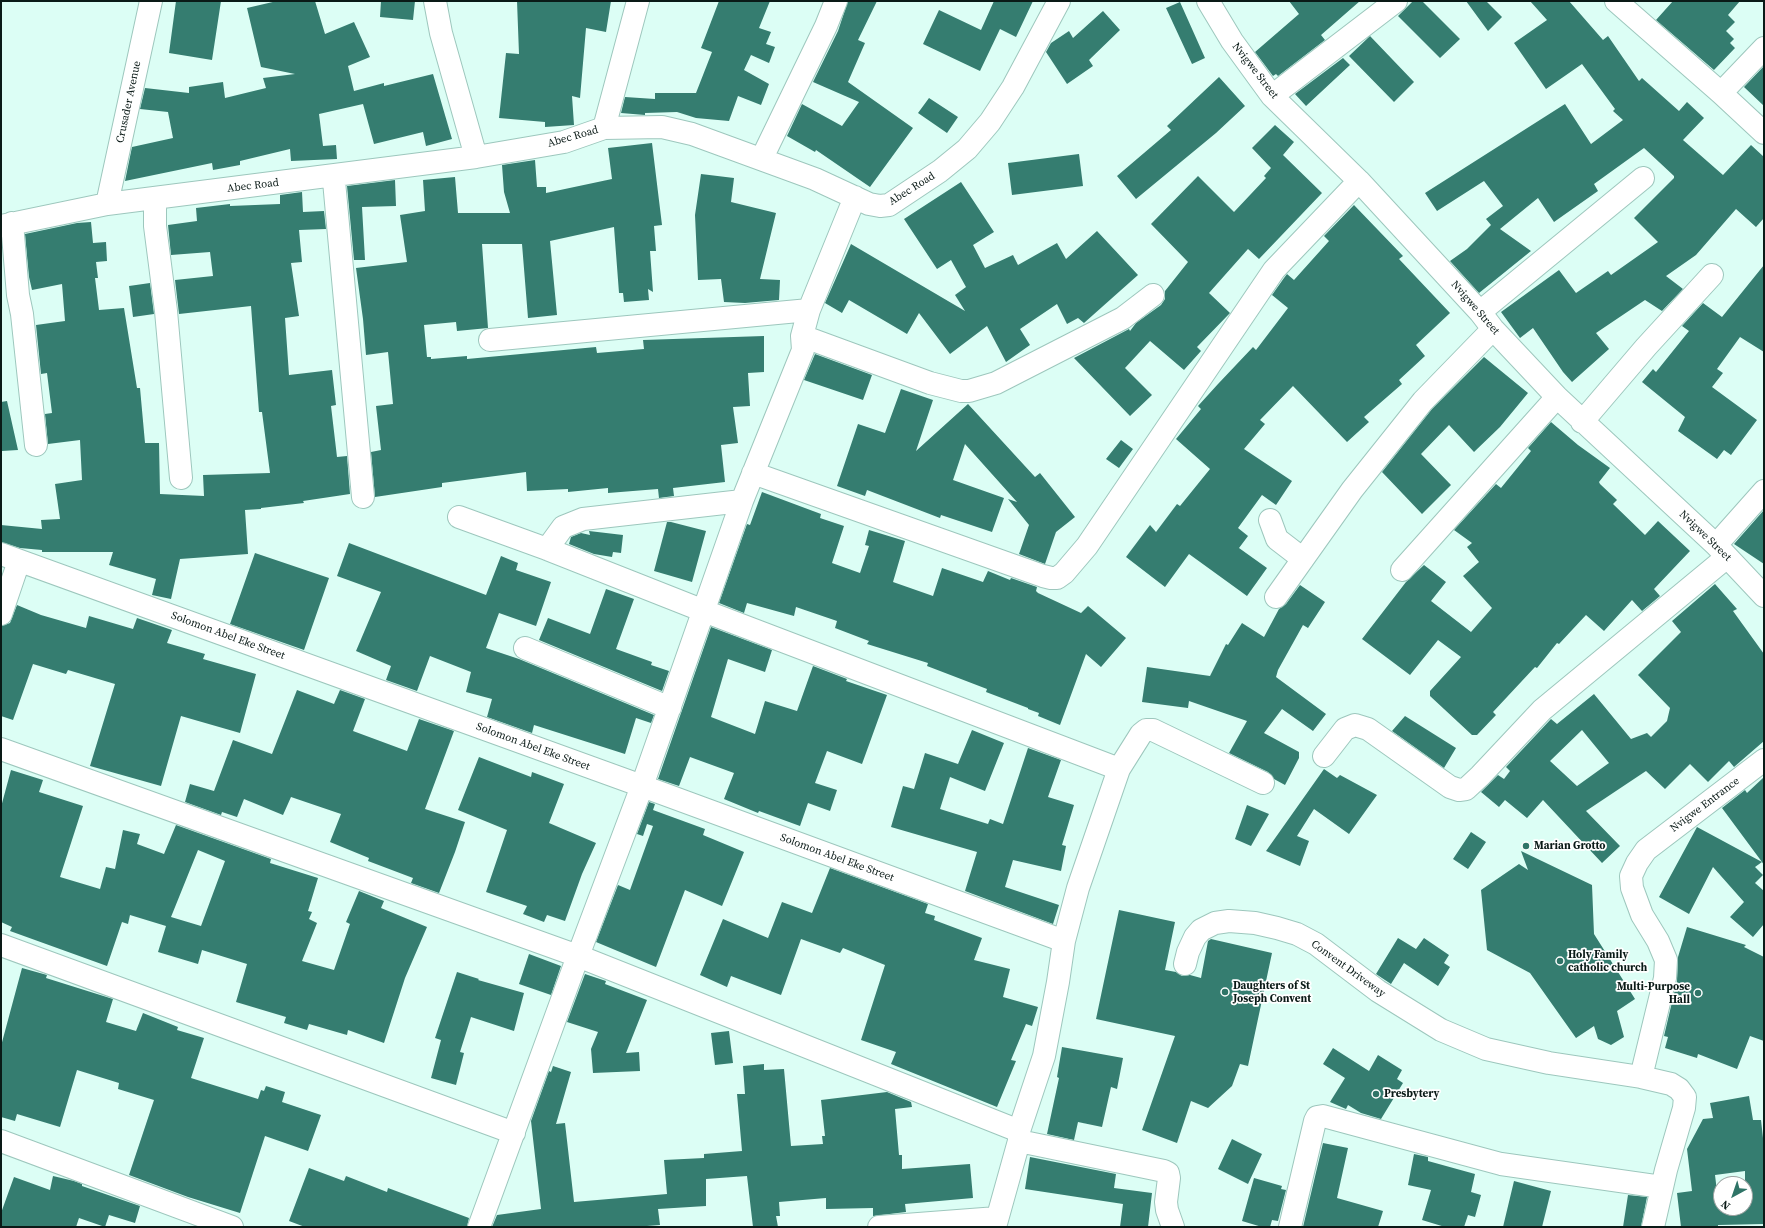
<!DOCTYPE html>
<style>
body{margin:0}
#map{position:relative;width:1765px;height:1228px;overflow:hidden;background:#dcfef5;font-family:"Source Serif 4",serif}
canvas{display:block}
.frame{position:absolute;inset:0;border:2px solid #0a1a17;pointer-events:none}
.north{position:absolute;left:1713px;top:1176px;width:40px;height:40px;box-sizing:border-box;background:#fff;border:1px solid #9da3a2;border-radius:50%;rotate:220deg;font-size:11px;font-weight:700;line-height:16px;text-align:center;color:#0a1a17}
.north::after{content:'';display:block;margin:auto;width:14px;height:18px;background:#2f7467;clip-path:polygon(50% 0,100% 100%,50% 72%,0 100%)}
</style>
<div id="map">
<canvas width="1765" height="1228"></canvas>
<div class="frame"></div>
<div class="north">N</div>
</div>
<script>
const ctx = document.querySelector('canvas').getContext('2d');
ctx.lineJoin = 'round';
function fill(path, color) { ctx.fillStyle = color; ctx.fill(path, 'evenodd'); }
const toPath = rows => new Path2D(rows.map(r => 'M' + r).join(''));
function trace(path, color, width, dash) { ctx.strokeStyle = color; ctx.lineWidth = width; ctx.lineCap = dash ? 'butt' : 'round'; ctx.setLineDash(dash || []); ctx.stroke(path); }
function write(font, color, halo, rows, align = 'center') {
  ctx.font = font + ' "Source Serif 4",serif'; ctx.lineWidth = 3.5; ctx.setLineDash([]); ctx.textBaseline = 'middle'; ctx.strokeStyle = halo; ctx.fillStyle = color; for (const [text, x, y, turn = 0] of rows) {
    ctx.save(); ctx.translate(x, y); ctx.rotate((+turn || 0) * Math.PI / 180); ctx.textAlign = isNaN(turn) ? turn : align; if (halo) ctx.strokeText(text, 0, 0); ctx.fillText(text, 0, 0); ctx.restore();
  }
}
fill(toPath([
 [176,1,221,1,212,60,169,53],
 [277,1,315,1,325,34,354,22,370,57,348,66,354,91,384,83,384,86,433,74,452,139,426,146,423,132,374,144,363,104,319,114,323,146,336,145,337,159,291,161,290,149,240,161,240,165,213,170,212,163,125,181,132,147,173,138,168,112,140,109,145,88,189,93,189,87,223,82,225,98,266,88,263,78,295,74,261,67,247,8],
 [381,1,415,1,413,20,380,17],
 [517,1,611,1,606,32,586,28,580,98,572,96,574,125,545,127,545,122,499,118,506,53,519,54],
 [719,1,770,1,759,28,771,32,766,44,775,47,769,63,751,55,744,70,769,84,761,105,738,96,729,121,696,118,677,112,645,113,645,115,621,113,625,97,655,99,655,93,696,93,712,52,701,48],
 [848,1,877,1,858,40,865,43,848,82,913,128,870,187,816,150,815,152,787,136,802,104,842,126,859,102,813,82,838,31],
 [994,1,1033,1,1016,37,1000,29,980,71,923,44,939,10,981,30],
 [1289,1,1360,1,1321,35,1325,40,1278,76,1276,74,1273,76,1255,52,1299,14],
 [1413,1,1422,1,1460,39,1440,58,1398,16],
 [1466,1,1486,1,1502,17,1488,31],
 [1530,1,1569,1,1603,40,1608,36,1639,81,1642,78,1679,111,1687,102,1704,118,1683,140,1723,175,1751,145,1764,157,1764,218,1756,227,1736,209,1696,255,1666,276,1683,289,1662,311,1645,300,1596,333,1609,349,1572,382,1563,372,1533,328,1520,338,1501,312,1559,270,1576,293,1608,271,1611,275,1658,242,1634,218,1674,178,1674,176,1644,148,1594,184,1598,191,1554,222,1538,198,1500,229,1531,251,1479,293,1450,261,1467,249,1491,225,1486,219,1503,206,1484,181,1437,211,1425,193,1565,104,1591,144,1623,120,1613,111,1615,109,1582,64,1546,89,1514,43,1547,20],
 [1673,1,1740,1,1728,15,1735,22,1726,31,1734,39,1730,43,1735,48,1714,70,1656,20],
 [1180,2,1205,58,1192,64,1166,8],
 [1103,11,1120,30,1089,60,1093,66,1067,84,1046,52,1051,43,1069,31,1073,38],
 [1370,36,1414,82,1394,102,1349,56],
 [1343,58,1350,65,1306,106,1295,94],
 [1764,66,1764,106,1744,87],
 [1219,77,1245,106,1216,133,1136,199,1117,176,1171,130,1167,126],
 [929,98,958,117,947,133,918,113],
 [1275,125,1294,142,1283,155,1322,193,1259,259,1248,249,1209,293,1230,313,1197,347,1201,351,1184,370,1150,341,1125,368,1152,395,1130,416,1074,358,1129,329,1130,331,1136,323,1161,305,1165,299,1165,291,1188,262,1151,224,1198,176,1234,212,1266,178,1264,176,1271,168,1252,148],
 [652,143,662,225,654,226,656,251,650,251,653,292,648,289,649,300,624,302,623,293,619,293,614,227,550,241,557,315,528,318,522,244,482,244,488,328,457,331,456,322,424,325,427,357,431,357,431,359,467,356,467,359,596,347,597,353,644,349,643,340,764,336,764,372,748,373,750,406,733,407,738,443,721,445,725,482,673,488,674,496,659,498,658,489,608,493,608,488,568,492,568,489,527,491,526,472,442,483,442,487,375,497,371,452,381,450,376,406,393,404,388,352,366,355,363,319,356,268,407,262,400,215,425,211,423,180,455,177,458,213,510,213,504,192,502,165,535,160,537,187,546,187,546,193,612,179,608,148],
 [1079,154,1083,186,1012,195,1008,163],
 [701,174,734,178,731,202,776,213,760,279,780,280,779,300,745,303,724,302,721,279,698,280,695,215],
 [395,180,396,206,362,207,365,260,354,260,347,186],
 [961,182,994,232,973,245,985,268,1013,255,1018,265,1057,243,1066,259,1097,231,1138,275,1084,323,1078,318,1067,324,1057,304,1020,329,1030,345,1006,362,987,326,950,354,919,313,907,334,849,300,842,313,825,303,851,244,965,311,955,295,966,287,951,260,937,269,904,219],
 [302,192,303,212,324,211,326,229,299,230,302,262,291,263,299,316,285,318,289,375,332,370,336,405,331,406,337,457,347,456,350,494,303,501,304,503,261,508,261,509,245,510,248,554,180,559,171,599,152,595,156,579,109,565,113,552,42,552,42,550,20,548,1,542,1,525,42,529,41,520,60,519,55,484,82,480,80,440,48,444,45,414,52,413,47,373,41,374,36,325,65,321,62,284,32,290,29,277,25,234,77,223,91,222,93,243,106,242,107,261,96,262,98,278,95,278,99,310,124,308,137,388,140,388,145,443,159,443,160,494,204,496,203,475,270,473,262,412,259,412,251,306,179,314,175,280,213,276,210,252,171,255,168,225,197,221,196,208,230,204,230,206,280,204,280,195],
 [1354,205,1403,256,1399,259,1450,313,1416,345,1425,356,1399,380,1402,384,1364,417,1369,422,1347,442,1293,386,1260,420,1265,424,1244,449,1292,481,1276,505,1262,495,1238,528,1248,536,1239,548,1267,568,1247,596,1189,554,1165,587,1126,557,1150,525,1156,532,1177,504,1180,506,1210,469,1176,439,1201,409,1198,406,1218,384,1253,347,1256,350,1288,308,1272,295,1284,278,1287,274,1294,280,1329,241,1324,236],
 [1764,265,1764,352,1740,337,1717,369,1723,373,1712,387,1757,420,1731,455,1724,450,1717,459,1678,431,1685,417,1642,382,1653,369,1656,372,1689,331,1682,326,1703,303,1722,317],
 [150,283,154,314,133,317,129,286],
 [815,354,872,375,863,400,804,380],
 [1484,357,1528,393,1500,427,1474,452,1449,425,1421,454,1451,485,1422,514,1382,472,1432,409],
 [901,389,933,400,916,451,968,404,1035,477,1040,473,1075,517,1056,532,1045,564,1019,554,1029,525,1008,499,1017,502,965,444,953,480,1004,498,992,532,941,515,940,518,867,490,865,496,837,486,858,424,885,433],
 [7,401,18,450,2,451,1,402],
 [1551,422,1578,445,1610,468,1599,482,1600,484,1617,500,1613,504,1645,535,1658,521,1690,551,1654,589,1660,596,1642,611,1632,600,1604,631,1586,615,1559,644,1557,643,1537,668,1535,667,1493,712,1496,715,1477,735,1472,735,1430,696,1430,691,1461,657,1438,640,1410,675,1362,639,1406,582,1424,565,1446,582,1431,601,1471,632,1492,608,1463,576,1479,562,1467,547,1472,543,1454,530,1496,484,1501,488,1531,451,1528,448],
 [1121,440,1133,449,1119,468,1106,459],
 [762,492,821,514,820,518,844,526,832,563,860,573,869,546,865,545,869,530,905,541,893,582,933,596,942,568,983,582,988,571,1010,580,1011,578,1037,587,1036,591,1038,593,1081,613,1088,606,1126,638,1101,667,1086,654,1060,725,1038,716,1039,713,1028,709,1028,708,986,692,987,689,927,666,928,663,867,644,869,641,835,628,837,621,796,607,794,616,747,603,744,613,719,603,747,524,750,525],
 [1764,510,1764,564,1734,544],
 [667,522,671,522,706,531,692,582,654,571],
 [589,531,623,535,621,553,613,552,612,557,594,554,569,544,571,537,581,533,590,535],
 [349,543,486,595,501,556,518,563,516,570,551,582,536,626,499,613,486,648,519,659,654,715,651,723,636,718,625,754,534,725,532,733,487,717,492,699,466,692,471,672,430,656,417,691,386,680,391,666,356,651,381,592,337,576],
 [255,553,329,578,304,650,230,624],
 [1715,584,1737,609,1733,611,1764,654,1764,741,1734,767,1729,761,1708,782,1690,764,1665,789,1646,771,1586,811,1620,846,1602,863,1543,800,1527,818,1505,800,1499,807,1481,792,1498,775,1504,779,1510,771,1506,767,1551,719,1557,724,1594,694,1631,739,1647,733,1651,737,1667,721,1670,708,1638,675,1681,632,1672,621],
 [1582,730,1609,763,1577,786,1550,761],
 [1300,585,1325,602,1308,628,1303,625,1278,670,1276,677,1326,714,1313,731,1282,709,1264,733,1299,752,1299,758,1285,785,1274,779,1268,772,1229,753,1247,721,1189,701,1188,708,1142,702,1147,667,1210,676,1226,644,1228,645,1242,623,1264,637,1279,609,1286,604],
 [606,589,634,599,616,649,652,662,651,665,669,671,662,691,539,640,548,618,590,634],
 [17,605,41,615,86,628,89,616,133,629,137,618,172,630,167,643,205,654,203,659,256,674,240,733,181,716,161,786,90,766,115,684,68,670,66,674,33,664,13,720,1,716,1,626,10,623],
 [711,627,772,650,765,672,728,659,711,717,755,734,765,701,797,711,813,666,847,679,846,681,887,695,862,764,827,751,815,783,837,790,830,811,808,803,800,826,759,811,758,813,724,799,734,773,690,757,679,786,658,779],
 [297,690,334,704,340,690,365,699,353,731,407,751,419,719,454,731,425,809,465,822,455,852,439,893,411,883,413,878,368,861,369,858,330,842,341,814,291,797,283,815,244,799,237,817,222,812,221,815,185,802,190,784,214,791,233,740,272,754],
 [1405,716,1456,748,1444,768,1392,731],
 [972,730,1004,743,985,791,950,777,940,809,988,824,990,819,1003,824,1028,748,1061,760,1048,797,1074,805,1062,845,1066,846,1061,871,1013,860,1005,887,1059,905,1053,924,965,891,977,852,891,827,903,786,914,789,925,753,958,764],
 [479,757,531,777,532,772,564,784,549,823,596,843,582,874,565,921,547,915,544,922,523,914,527,906,486,892,507,830,458,810],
 [1324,769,1337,778,1340,775,1377,795,1349,834,1314,809,1297,836,1309,841,1300,866,1266,851],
 [11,770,43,780,39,792,83,806,60,877,100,889,106,867,115,869,123,830,140,834,137,844,164,854,176,825,271,859,270,863,318,878,308,911,312,912,309,919,317,923,302,961,334,970,350,924,346,922,359,891,384,901,381,908,427,927,405,978,384,1043,348,1030,347,1035,309,1024,307,1030,284,1023,286,1017,236,1002,247,964,202,950,198,964,158,952,166,926,130,915,128,924,122,922,107,966,10,931,12,927,1,922,1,807],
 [198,850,225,861,201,926,171,917],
 [1764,777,1764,865,1762,862,1755,867,1763,875,1755,883,1764,891,1764,924,1753,937,1730,917,1744,902,1713,867,1689,914,1659,897,1697,827,1762,862,1722,808,1745,790,1747,793],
 [649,802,655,804,653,810,705,829,703,835,744,852,722,906,685,890,656,967,596,942,618,885,630,890,653,826,647,824,643,836,637,834],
 [1247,805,1269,814,1251,846,1235,839],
 [1471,832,1486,842,1468,869,1453,859],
 [1521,851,1592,885,1594,934,1635,999,1617,1011,1624,1037,1611,1045,1598,1039,1594,1026,1576,1038,1530,973,1487,950,1481,890,1519,864,1528,870],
 [830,868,928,904,925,913,935,916,934,920,982,938,974,960,1010,969,1003,997,1038,1007,1032,1026,1026,1024,1011,1060,1016,1061,997,1107,891,1064,896,1052,861,1040,885,965,843,948,840,953,801,939,781,995,731,976,727,987,700,975,723,919,768,938,782,902,812,913],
 [1119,910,1175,922,1165,970,1176,972,1182,976,1190,975,1201,978,1208,941,1211,939,1272,953,1248,1066,1240,1064,1232,1086,1208,1108,1191,1101,1177,1143,1142,1130,1175,1036,1096,1019],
 [1687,927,1746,945,1744,947,1764,957,1764,1041,1750,1036,1737,1069,1698,1054,1697,1058,1665,1048,1668,1037,1664,1036,1677,981,1678,957],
 [1398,938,1416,949,1424,938,1449,955,1444,963,1450,967,1438,986,1404,963,1391,984,1376,974],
 [529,954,561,966,551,995,519,984],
 [22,968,47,975,46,978,113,999,106,1022,136,1031,143,1013,178,1027,177,1030,204,1038,191,1078,258,1099,261,1090,264,1091,266,1086,285,1092,282,1102,321,1115,308,1151,265,1136,240,1213,188,1197,129,1175,154,1100,118,1089,119,1083,77,1070,60,1127,17,1114,15,1121,1,1117,1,1046],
 [457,972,479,979,478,980,524,993,514,1031,471,1017,460,1052,464,1053,456,1085,431,1078,441,1040,435,1038],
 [585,974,606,981,605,984,647,1000,626,1053,639,1052,640,1071,593,1073,591,1049,598,1032,567,1022],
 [729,1031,733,1063,715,1065,711,1033],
 [1062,1047,1123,1058,1117,1089,1111,1087,1102,1127,1078,1122,1074,1140,1047,1134,1059,1078,1057,1077],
 [1333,1048,1369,1071,1378,1055,1402,1070,1397,1079,1403,1083,1381,1119,1361,1113,1348,1105,1346,1109,1330,1102,1345,1078,1323,1064],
 [764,1064,764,1070,784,1069,791,1146,823,1144,822,1136,825,1136,821,1100,887,1092,911,1102,912,1107,895,1109,899,1155,902,1155,902,1169,970,1164,973,1198,905,1204,906,1212,873,1216,873,1208,826,1209,826,1198,779,1202,780,1216,776,1216,778,1227,753,1227,747,1176,706,1179,706,1206,658,1209,660,1225,634,1227,492,1227,497,1215,541,1209,531,1121,549,1071,551,1072,553,1066,571,1072,556,1124,565,1123,574,1202,667,1194,664,1160,704,1158,704,1154,742,1151,737,1094,745,1094,743,1066],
 [1749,1096,1753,1120,1761,1120,1764,1147,1764,1224,1718,1225,1718,1227,1681,1227,1677,1193,1692,1191,1687,1149,1703,1119,1713,1118,1710,1103],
 [1745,1171,1745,1208,1719,1208,1715,1175],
 [1232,1139,1262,1154,1248,1184,1218,1169],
 [1323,1143,1348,1148,1337,1198,1383,1211,1378,1227,1303,1227],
 [1414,1154,1428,1157,1428,1161,1475,1174,1471,1192,1481,1195,1475,1217,1468,1215,1464,1227,1445,1227,1422,1220,1431,1190,1408,1185],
 [1030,1157,1116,1174,1114,1188,1152,1193,1148,1227,1120,1227,1123,1204,1025,1189],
 [309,1168,344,1181,346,1176,387,1192,388,1188,469,1218,467,1227,305,1227,289,1221],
 [53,1176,74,1181,82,1184,82,1186,140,1206,135,1223,109,1215,105,1227,79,1218,76,1227,1,1227,1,1213,14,1177,50,1190],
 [1254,1178,1282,1186,1281,1189,1286,1190,1278,1221,1272,1220,1270,1227,1262,1227,1242,1221],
 [1514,1181,1551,1191,1542,1227,1503,1227],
 [1628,1195,1647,1197,1641,1227,1623,1227]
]), '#357d70');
const minor = toPath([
 [435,1,441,33,476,157],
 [1208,1,1232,41,1272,96,1359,181,1480,312,1493,329,1557,397,1716,545,1764,596],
 [1616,1,1721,93,1764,133],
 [1721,93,1764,48],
 [1272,96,1396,1],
 [604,128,638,1],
 [762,158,826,26,836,1],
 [335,175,334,181,363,497],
 [155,198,155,226,166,311,181,478],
 [107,204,151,1],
 [12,223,18,295,22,314,36,445],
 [1,226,107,204,476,157,564,142,604,128,662,127,692,134,815,179,869,204,880,206,889,205,940,171,967,149,990,122,1013,87,1059,1],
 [1480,312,1643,178],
 [802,336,930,383,961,391,969,391,996,383,1123,318,1153,295],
 [490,340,809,310],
 [1582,422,1646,347,1712,275],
 [753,473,1043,576,1051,578,1057,578,1064,573,1087,546,1274,270,1359,181],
 [459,517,547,549,704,611,1119,769],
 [1270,520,1277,539,1303,559],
 [1716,545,1764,491],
 [547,549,563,527,583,519,742,501],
 [1,554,642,786,1064,941],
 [1402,570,1557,397],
 [1276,597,1352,490,1423,401,1493,329],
 [1,614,19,561],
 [525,648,670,708],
 [1,749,578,956,1019,1131],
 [1324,756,1345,729,1355,725,1368,729,1450,787,1459,790,1466,789,1480,776,1542,710,1727,557],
 [1,945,514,1133],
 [1185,964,1188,952,1195,937,1201,930,1215,923,1229,921,1255,923,1277,928,1297,934,1316,944,1378,991,1441,1030,1486,1049,1549,1063,1641,1077,1671,1084,1679,1089,1685,1097,1684,1108,1666,1170,1653,1227],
 [1641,1077,1665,978,1666,960,1658,941,1642,915,1632,888,1631,876,1637,863,1646,850,1764,760],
 [1,1141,232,1227],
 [1019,1141,1164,1171,1168,1173,1169,1178,1166,1202,1167,1210,1173,1227],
 [479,1227,578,956,642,786,742,501,803,350,802,336,809,310,855,197],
 [879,1227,997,1218],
 [995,1227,1019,1141,1019,1131,1044,1056,1058,982,1064,941,1078,888,1119,769,1141,734,1146,730,1153,730,1263,783],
 [1290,1227,1315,1121,1317,1117,1323,1116,1501,1164,1662,1187]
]);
trace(minor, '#9dc7bd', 24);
trace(minor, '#fff', 22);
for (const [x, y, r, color] of [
 [1526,846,4,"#2f7467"],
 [1560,961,4,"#2f7467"],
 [1225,992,4,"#2f7467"],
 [1698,993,4,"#2f7467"],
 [1376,1094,4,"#2f7467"]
]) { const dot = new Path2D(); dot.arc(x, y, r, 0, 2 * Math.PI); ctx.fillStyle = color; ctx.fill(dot); trace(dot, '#fff', 1.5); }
write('11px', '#0a1a17', '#fff', [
 ["Nvigwe Street",1255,71,52],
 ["Crusader Avenue",129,102,-78],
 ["Abec Road",573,137,-16],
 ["Abec Road",253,186,-7],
 ["Abec Road",912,189,-32],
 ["Nvigwe Street",1475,308,49],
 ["Nvigwe Street",1705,536,44],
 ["Solomon Abel Eke Street",228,636,20],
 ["Solomon Abel Eke Street",533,747,20],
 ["Nvigwe Entrance",1705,805,-37],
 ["Solomon Abel Eke Street",837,858,20],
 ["Convent Driveway",1348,969,36]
]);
write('bold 11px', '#0a1a17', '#fff', [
 ["Marian Grotto",1534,846],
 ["Holy Family",1568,955],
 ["catholic church",1568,968],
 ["Daughters of St",1233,986],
 ["Joseph Convent",1233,999],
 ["Multi-Purpose",1690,987,"right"],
 ["Hall",1690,1000,"right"],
 ["Presbytery",1384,1094]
], 'left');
</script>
